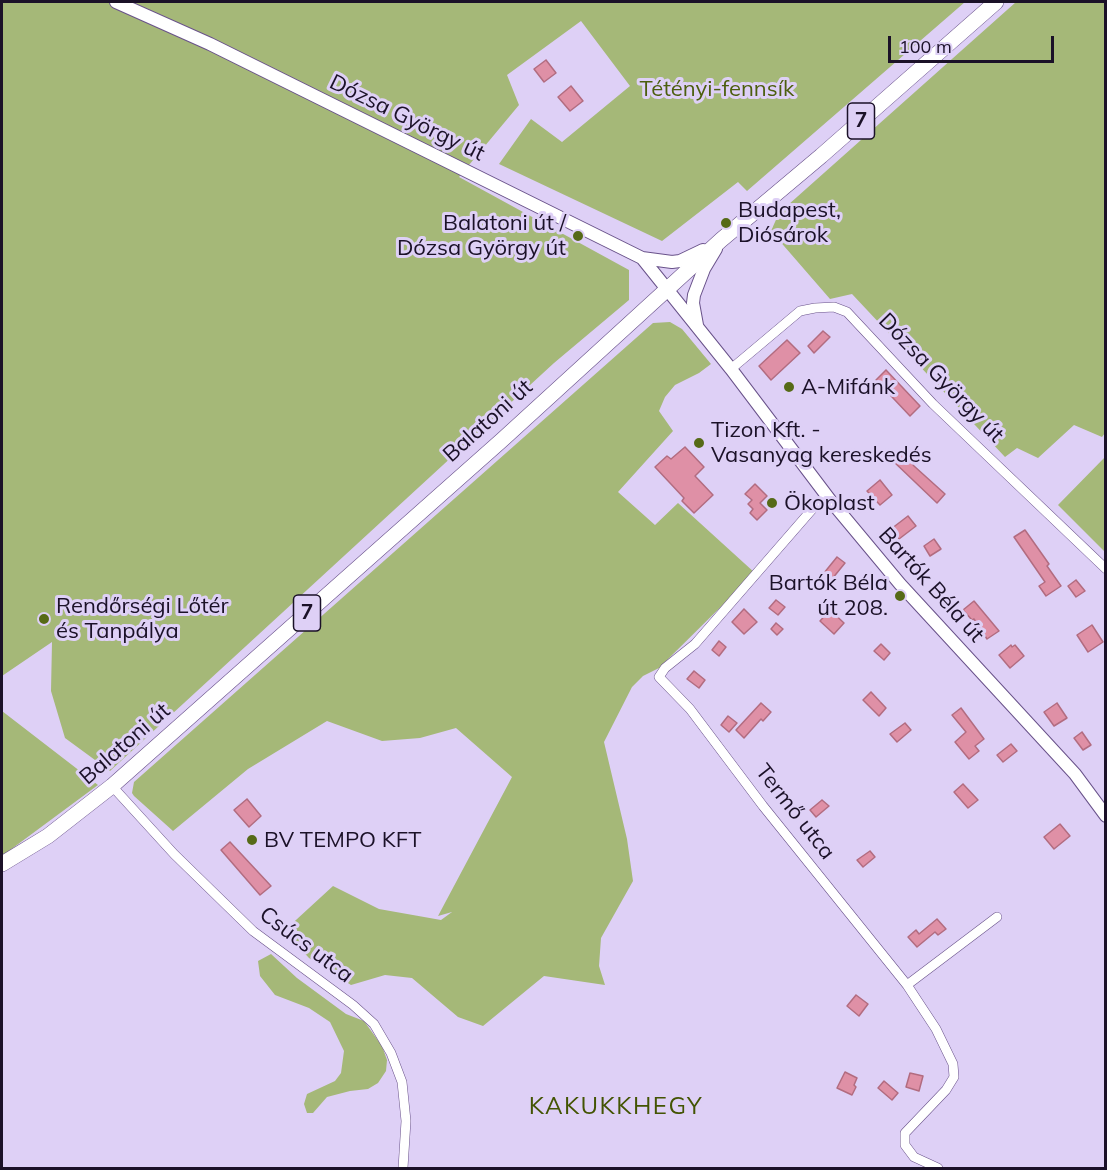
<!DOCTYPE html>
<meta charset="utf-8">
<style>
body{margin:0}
#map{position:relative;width:1107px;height:1170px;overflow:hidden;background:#ded0f6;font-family:Mulish,sans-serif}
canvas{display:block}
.frame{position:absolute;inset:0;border:3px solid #1b1128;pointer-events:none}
.scale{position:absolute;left:888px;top:36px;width:166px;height:27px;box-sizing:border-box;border:3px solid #1b1128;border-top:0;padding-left:8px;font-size:18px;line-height:21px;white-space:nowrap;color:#1b1128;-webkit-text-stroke:4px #ded0f6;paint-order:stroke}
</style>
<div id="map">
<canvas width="1107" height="1170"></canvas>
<div class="frame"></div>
<div class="scale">100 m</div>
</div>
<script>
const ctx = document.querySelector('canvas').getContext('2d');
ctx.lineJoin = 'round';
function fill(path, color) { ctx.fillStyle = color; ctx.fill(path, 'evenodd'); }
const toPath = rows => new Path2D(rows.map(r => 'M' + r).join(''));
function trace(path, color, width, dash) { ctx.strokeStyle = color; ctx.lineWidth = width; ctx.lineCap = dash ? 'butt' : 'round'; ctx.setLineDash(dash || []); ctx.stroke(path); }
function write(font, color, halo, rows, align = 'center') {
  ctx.font = font + ' Mulish,sans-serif'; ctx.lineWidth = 6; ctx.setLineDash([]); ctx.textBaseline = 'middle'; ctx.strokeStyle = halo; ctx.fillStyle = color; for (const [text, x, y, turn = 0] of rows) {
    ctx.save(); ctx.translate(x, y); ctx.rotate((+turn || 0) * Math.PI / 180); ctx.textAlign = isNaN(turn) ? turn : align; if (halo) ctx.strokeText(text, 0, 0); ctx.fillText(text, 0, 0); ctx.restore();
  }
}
fill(toPath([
 [2,2,965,2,747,191,738,182,662,241,499,164,531,119,562,142,630,86,581,21,507,75,519,105,459,177,629,270,629,300,554,363,110,771,65,738,51,691,52,642,2,676],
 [1016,2,1106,2,1105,433,1102,437,1074,425,1038,458,1017,448,1005,457,852,294,830,299,771,231,779,213],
 [670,322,682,329,711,364,699,373,675,385,665,397,659,411,673,431,618,492,655,525,678,503,755,573,659,668,643,676,632,687,604,742,627,839,633,881,601,938,599,966,605,985,544,976,483,1026,458,1017,412,978,385,975,351,985,309,958,284,931,333,886,379,909,441,920,452,912,438,916,512,777,456,728,420,738,382,741,327,721,248,769,173,831,134,796,132,793,134,782,653,323],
 [1105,457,1105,552,1058,505],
 [2,711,98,785,2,856],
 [271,954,297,978,331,1003,346,1014,364,1021,382,1046,387,1060,386,1071,378,1083,368,1089,350,1091,327,1097,313,1113,307,1113,304,1104,307,1094,335,1081,341,1073,344,1051,330,1022,309,1008,275,995,260,976,258,961]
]), '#a5b878');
const building = toPath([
 [546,60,556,73,544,82,534,69,546,60],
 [571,86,583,101,570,111,558,97,571,86],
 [823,331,830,337,814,353,808,346,823,331],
 [787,340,800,353,771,380,759,366,787,340],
 [886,370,920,406,910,416,876,380,886,370],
 [685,447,704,467,695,476,713,495,694,513,682,501,684,498,655,467,667,456,671,459,685,447],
 [903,452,914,466,945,494,937,503,893,461,903,452],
 [880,480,892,495,880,505,867,491,880,480],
 [755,484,767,496,760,503,767,510,757,520,750,513,753,509,748,504,752,500,745,494,755,484],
 [908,516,916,526,899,539,891,529,908,516],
 [1025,530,1049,564,1047,566,1061,586,1046,596,1039,586,1045,582,1014,537,1025,530],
 [934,539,941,549,930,556,924,546,934,539],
 [837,557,845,563,832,579,824,573,837,557],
 [1076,580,1085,591,1076,597,1068,586,1076,580],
 [776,600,785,607,778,615,769,608,776,600],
 [974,601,999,631,987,639,974,619,972,620,963,610,974,601],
 [744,609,757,622,744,634,732,622,744,609],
 [830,610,844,623,834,634,820,621,830,610],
 [776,623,783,629,777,635,771,629,776,623],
 [1092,625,1103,642,1088,652,1077,635,1092,625],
 [719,641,726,647,719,656,712,650,719,641],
 [881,644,890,653,884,660,874,651,881,644],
 [1011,645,1012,647,1015,645,1024,656,1010,668,999,655,1011,645],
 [694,671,705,680,699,688,687,679,694,671],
 [871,692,886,708,879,716,863,700,871,692],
 [761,703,771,712,763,721,761,719,744,738,736,730,761,703],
 [1057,703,1067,718,1054,726,1044,712,1057,703],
 [961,708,984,739,975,746,979,751,969,759,955,742,966,732,952,715,961,708],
 [728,716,737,723,729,732,721,725,728,716],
 [905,723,911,730,897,742,890,734,905,723],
 [1082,732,1091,745,1083,750,1074,738,1082,732],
 [1011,744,1017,751,1003,762,997,755,1011,744],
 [963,784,978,800,968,808,954,792,963,784],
 [247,799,261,816,249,827,234,810,247,799],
 [822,800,829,806,816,817,810,810,822,800],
 [1060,824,1070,836,1054,849,1044,837,1060,824],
 [230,842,271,886,260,895,221,850,230,842],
 [870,851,875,857,863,867,857,860,870,851],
 [937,919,946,929,938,935,935,932,917,947,908,937,916,930,919,934,937,919],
 [856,995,868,1004,859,1016,847,1006,856,995],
 [845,1072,857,1078,854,1085,856,1087,852,1095,837,1088,845,1072],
 [910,1073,923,1076,919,1091,906,1087,910,1073],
 [884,1081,898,1093,892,1100,878,1088,884,1081]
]);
fill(building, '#df90a6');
trace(building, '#b26c80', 1.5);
const minor = toPath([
 [731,369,800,311,815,308,834,307,847,312,933,404,1106,569],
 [830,500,815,506,695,644,665,668,659,677,690,709,763,806,907,985,936,1029,953,1064,954,1077,946,1090,905,1133,905,1145,914,1157,938,1168],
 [112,786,174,854,253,931,353,1005,374,1024,391,1053,402,1082,406,1121,403,1168],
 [907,985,997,917]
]);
const tertiary = toPath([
 [116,2,210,44,642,258,731,369,830,500,900,584,1075,774,1106,816],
 [642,258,672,262,680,261,703,250],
 [697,325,693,303,694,295,704,269,716,249]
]);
const primary = toPath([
 [2,864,48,836,112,786,502,440,721,240,821,156,996,2]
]);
trace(minor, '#69528a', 10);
trace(tertiary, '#69528a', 14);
trace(primary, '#69528a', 16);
trace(minor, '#fff', 9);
trace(tertiary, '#fff', 12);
trace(primary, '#fff', 15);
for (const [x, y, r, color] of [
 [726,223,6,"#566a17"],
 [578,236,6,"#566a17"],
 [789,387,6,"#566a17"],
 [699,443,6,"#566a17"],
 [772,503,6,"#566a17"],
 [900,596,6,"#566a17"],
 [44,619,6,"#566a17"],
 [252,840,6,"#566a17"]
]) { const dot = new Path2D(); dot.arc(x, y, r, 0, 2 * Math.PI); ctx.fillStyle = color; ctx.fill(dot); trace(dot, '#ded0f6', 2); }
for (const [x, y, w] of [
 [861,121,27],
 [307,613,27]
]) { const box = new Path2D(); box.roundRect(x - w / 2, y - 18, w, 36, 4.5); ctx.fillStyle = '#ded0f6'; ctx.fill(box); trace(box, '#1b1128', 1.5); }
write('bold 21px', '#1b1128', null, [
 ["7",861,121],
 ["7",307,613]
]);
write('22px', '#4c5e0e', '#ded0f6', [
 ["Tétényi-fennsík",717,89]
]);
write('22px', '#1b1128', '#ded0f6', [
 ["Dózsa György út",407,118,26],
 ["Dózsa György út",941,378,46],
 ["Balatoni út",488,421,-42],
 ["Bartók Béla út",931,585,48],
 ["Balatoni út",125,744,-41],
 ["Termő utca",795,812,52],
 ["Csúcs utca",306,945,37]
]);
write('22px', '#1b1128', '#ded0f6', [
 ["Budapest,",738,210],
 ["Diósárok",738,235],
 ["Balatoni út /",566,223,"right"],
 ["Dózsa György út",566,248,"right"],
 ["A-Mifánk",801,387],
 ["Tizon Kft. -",711,430],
 ["Vasanyag kereskedés",711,455],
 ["Ökoplast",784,503],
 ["Bartók Béla",888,583,"right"],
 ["út 208.",888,608,"right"],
 ["Rendőrségi Lőtér",56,606],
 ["és Tanpálya",56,631],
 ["BV TEMPO KFT",264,840]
], 'left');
ctx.letterSpacing = '1.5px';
write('24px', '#435403', '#ded0f6', [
 ["KAKUKKHEGY",616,1107]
]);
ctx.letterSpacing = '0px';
</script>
